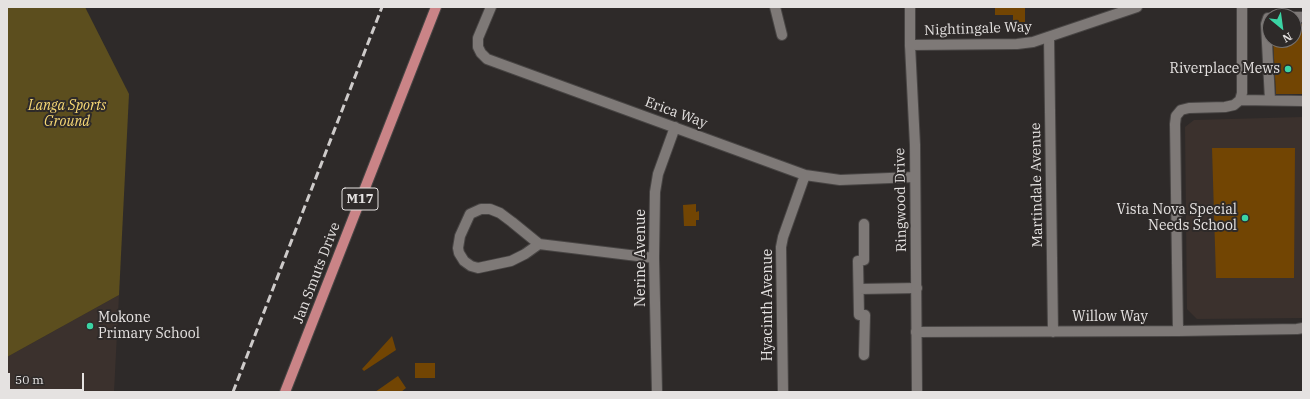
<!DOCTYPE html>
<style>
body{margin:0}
#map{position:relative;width:1310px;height:399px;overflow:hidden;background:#2e2a29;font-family:"IBM Plex Serif",serif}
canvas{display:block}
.frame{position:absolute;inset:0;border:8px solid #e5e2e1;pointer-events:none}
.north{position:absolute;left:1262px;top:8px;width:40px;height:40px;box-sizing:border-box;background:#2e2a29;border:1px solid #777473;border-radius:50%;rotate:151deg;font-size:11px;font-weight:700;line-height:16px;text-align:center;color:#e5e2e1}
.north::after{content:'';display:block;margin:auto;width:14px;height:18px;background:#3bd4a4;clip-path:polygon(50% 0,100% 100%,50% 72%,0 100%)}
.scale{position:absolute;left:8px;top:373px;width:76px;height:18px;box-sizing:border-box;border:2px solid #e5e2e1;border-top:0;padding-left:5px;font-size:12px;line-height:14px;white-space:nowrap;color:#e5e2e1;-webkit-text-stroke:3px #2e2a29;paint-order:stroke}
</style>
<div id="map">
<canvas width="1310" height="399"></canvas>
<div class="frame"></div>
<div class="north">N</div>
<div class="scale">50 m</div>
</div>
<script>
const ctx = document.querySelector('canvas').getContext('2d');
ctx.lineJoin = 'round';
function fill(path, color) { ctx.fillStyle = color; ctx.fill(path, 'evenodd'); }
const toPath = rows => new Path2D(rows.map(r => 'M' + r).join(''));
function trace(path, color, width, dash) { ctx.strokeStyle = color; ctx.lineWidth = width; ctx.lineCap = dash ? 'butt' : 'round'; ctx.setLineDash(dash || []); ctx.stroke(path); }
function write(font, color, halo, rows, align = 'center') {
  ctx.font = font + ' "IBM Plex Serif",serif'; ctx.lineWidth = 4; ctx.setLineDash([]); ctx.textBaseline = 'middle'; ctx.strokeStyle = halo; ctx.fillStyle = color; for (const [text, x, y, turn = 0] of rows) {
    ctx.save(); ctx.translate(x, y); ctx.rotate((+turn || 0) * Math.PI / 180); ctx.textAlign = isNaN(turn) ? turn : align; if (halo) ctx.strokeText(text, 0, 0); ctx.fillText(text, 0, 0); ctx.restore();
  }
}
fill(toPath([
 [1303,117,1303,318,1197,319,1187,309,1185,127,1194,120],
 [119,295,114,392,7,392,7,357]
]), '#3b312d');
fill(toPath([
 [7,7,85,7,129,94,119,295,7,357]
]), '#5c4e1e');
fill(toPath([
 [995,7,1025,7,1025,22,1013,22,1013,15,995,15],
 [1294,24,1303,24,1303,94,1276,94,1273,40,1294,40],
 [1212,148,1295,148,1294,278,1216,278],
 [696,204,696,212,699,211,699,220,696,220,696,226,684,226,683,205],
 [392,336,396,350,364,371,362,369],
 [415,363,435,363,435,378,415,378],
 [398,376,406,388,401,392,375,392]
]), '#724503');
const minor = toPath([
 [491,7,478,38,478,47,481,53,487,59,805,175,840,180,915,177],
 [775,7,782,35],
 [910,7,910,45],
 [1294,17,1303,17],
 [1049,37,1053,332],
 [1240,100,1303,101],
 [1270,100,1266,24,1268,18,1270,18],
 [864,224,864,260,858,261,859,315,865,315,864,355],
 [539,244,525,254,511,261,478,268,471,266,464,261,459,253,458,248,460,236,470,214,481,209,490,209,500,213,512,222,539,244,654,258],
 [859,289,917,288],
 [1178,331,1175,124,1176,116,1181,110,1189,108,1225,107,1234,105,1240,100,1242,93,1242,7],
 [916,332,1178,331,1297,329,1303,328],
 [657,392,654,258,655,192,658,174,675,127],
 [783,392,781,247,783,237,805,175]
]);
const tertiary = toPath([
 [917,392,915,145,910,45,1017,44,1033,42,1137,7]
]);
const primary = toPath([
 [285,392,436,7]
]);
trace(minor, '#484544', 12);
trace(tertiary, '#484544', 12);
trace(primary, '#484544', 12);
trace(minor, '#7e7977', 10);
trace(tertiary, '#7e7977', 10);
trace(primary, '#ca8487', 10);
trace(toPath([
 [233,392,382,7]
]), '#cecbca', 3, [8, 4]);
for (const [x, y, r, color] of [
 [1288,69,4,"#3bd4a4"],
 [1245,218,4,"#3bd4a4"],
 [90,326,4,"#3bd4a4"]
]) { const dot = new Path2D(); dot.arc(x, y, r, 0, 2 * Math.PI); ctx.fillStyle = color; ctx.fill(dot); trace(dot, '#2e2a29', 1.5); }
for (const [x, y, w] of [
 [360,199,36]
]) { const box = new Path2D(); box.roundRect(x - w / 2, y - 11, w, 22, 3); ctx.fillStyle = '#2e2a29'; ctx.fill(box); trace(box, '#e5e2e1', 1); }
write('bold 13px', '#e5e2e1', null, [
 ["M17",360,199]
]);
write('14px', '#e5e2e1', '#2e2a29', [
 ["Nightingale Way",978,29,-2],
 ["Erica Way",676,113,20],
 ["Martindale Avenue",1037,185,-91],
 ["Ringwood Drive",901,200,-91],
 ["Nerine Avenue",641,258,-90],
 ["Jan Smuts Drive",317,273,-69],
 ["Hyacinth Avenue",768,305,-90],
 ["Willow Way",1110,317]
]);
write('14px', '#e5e2e1', '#2e2a29', [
 ["Riverplace Mews",1280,69],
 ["Vista Nova Special",1237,210],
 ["Needs School",1237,226],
 ["Mokone",98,318,"left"],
 ["Primary School",98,334,"left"]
], 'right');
write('italic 14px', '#f7d875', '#2e2a29', [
 ["Langa Sports",67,106],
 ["Ground",67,122]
]);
</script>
